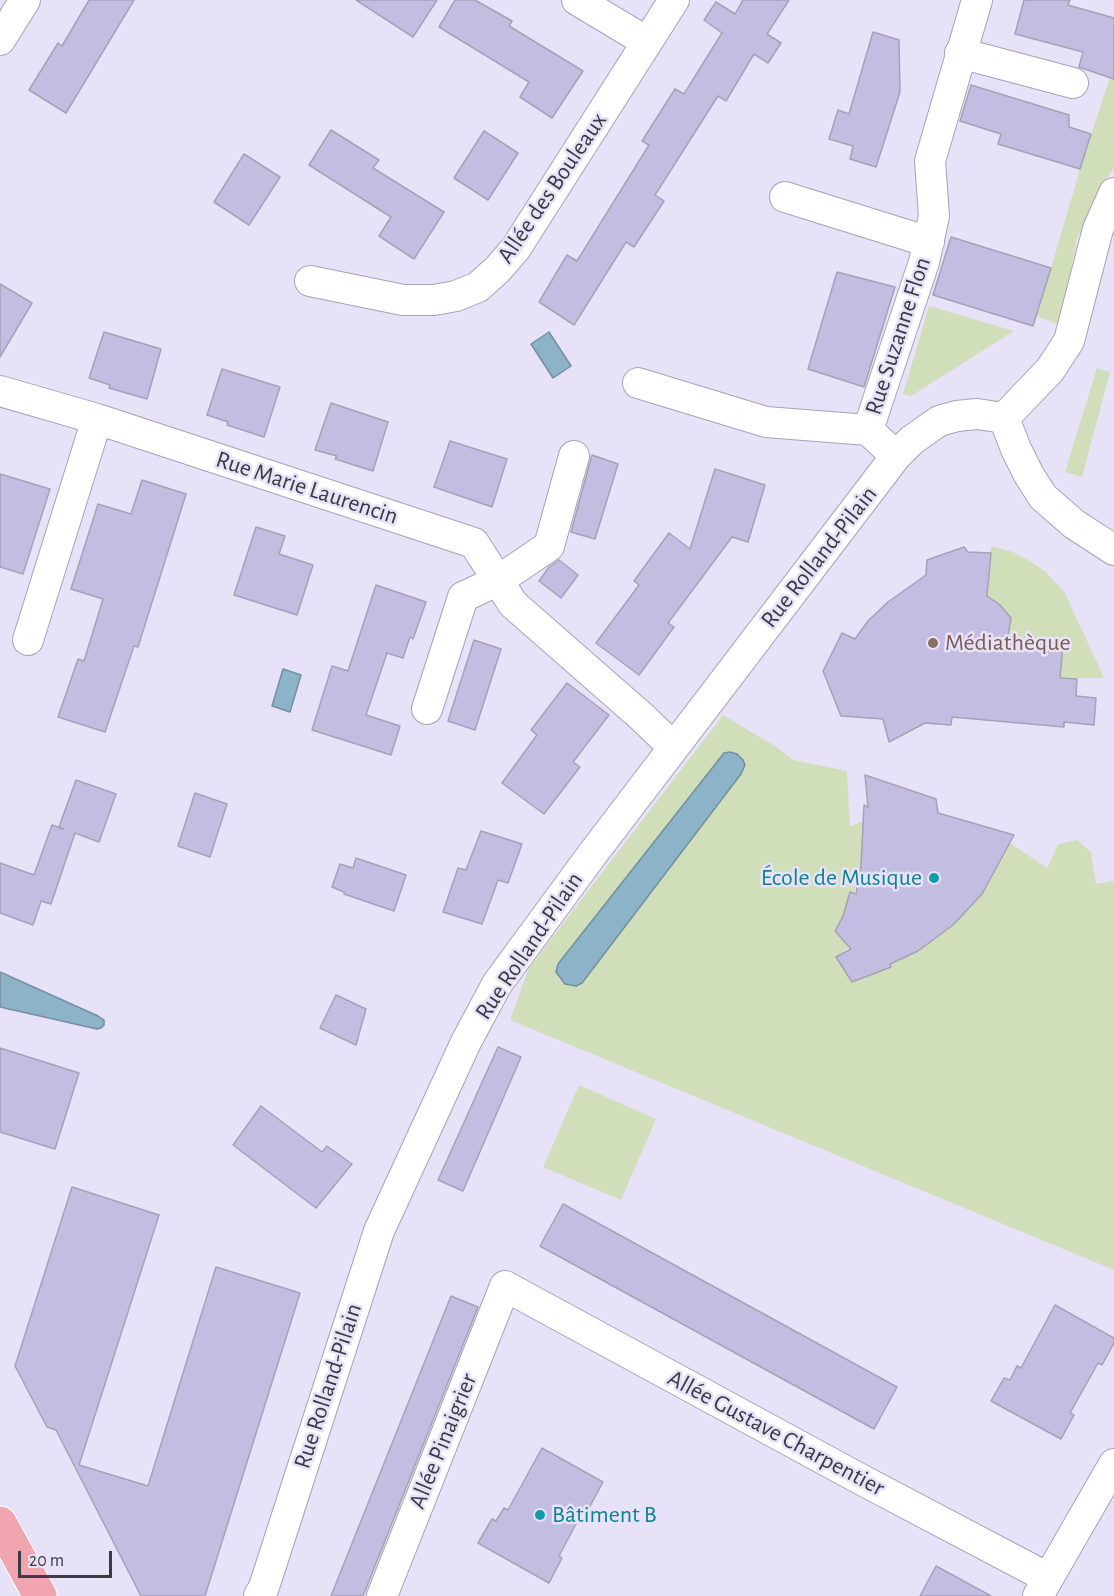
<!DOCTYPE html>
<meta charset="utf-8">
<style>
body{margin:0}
#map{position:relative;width:1114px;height:1596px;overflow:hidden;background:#e8e2f8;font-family:"Alegreya Sans",sans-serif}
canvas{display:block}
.scale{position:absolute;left:18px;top:1551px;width:94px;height:27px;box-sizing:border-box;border:3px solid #3c3a42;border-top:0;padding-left:8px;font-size:18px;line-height:21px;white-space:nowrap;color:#3c3a42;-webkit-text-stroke:4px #e8e2f8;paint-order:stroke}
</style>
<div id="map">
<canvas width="1114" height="1596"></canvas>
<div class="scale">20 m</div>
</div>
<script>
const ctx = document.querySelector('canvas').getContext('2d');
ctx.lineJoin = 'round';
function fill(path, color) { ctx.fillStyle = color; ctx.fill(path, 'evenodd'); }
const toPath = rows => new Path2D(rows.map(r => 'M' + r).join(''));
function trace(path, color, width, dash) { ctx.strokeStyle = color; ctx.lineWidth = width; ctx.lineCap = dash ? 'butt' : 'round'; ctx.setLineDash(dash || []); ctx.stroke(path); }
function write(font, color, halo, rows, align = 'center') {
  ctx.font = font + ' "Alegreya Sans",sans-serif'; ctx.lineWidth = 5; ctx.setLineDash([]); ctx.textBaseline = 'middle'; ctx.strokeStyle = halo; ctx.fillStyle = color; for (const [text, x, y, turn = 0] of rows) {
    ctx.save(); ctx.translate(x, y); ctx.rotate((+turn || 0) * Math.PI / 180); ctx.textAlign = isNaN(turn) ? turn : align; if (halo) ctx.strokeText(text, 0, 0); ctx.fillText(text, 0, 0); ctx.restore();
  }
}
fill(toPath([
 [1110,77,1114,78,1114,168,1103,183,1077,239,1060,325,1037,316,1080,169],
 [929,306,1014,331,911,396,903,394],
 [1097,368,1110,372,1082,477,1065,472],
 [991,546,1013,552,1030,561,1045,571,1065,593,1104,678,1060,678,1063,646,994,639,1011,620,999,604,985,596,988,585],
 [723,715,778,748,793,760,847,771,850,827,863,821,885,863,860,872,853,897,835,931,849,947,836,957,852,982,891,968,888,965,922,949,921,947,952,926,984,890,1010,843,1047,868,1058,844,1077,840,1091,852,1096,884,1114,881,1114,1270,510,1020,529,968],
 [579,1085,656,1119,621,1200,543,1167]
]), '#d0dfba');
const water = toPath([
 [549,332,571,366,553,378,531,344,549,332],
 [283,669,301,675,290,712,272,706,283,669],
 [730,752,737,754,743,760,745,765,741,774,582,983,576,986,565,984,556,972,558,964,724,753,730,752],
 [0,972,98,1016,104,1020,104,1025,101,1028,97,1029,0,1007,0,972]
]);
fill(water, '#8cb3c7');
trace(water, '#748f9f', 1.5);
const building = toPath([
 [89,0,134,0,66,113,29,90,58,43,62,46,89,0],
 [356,0,437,0,413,37,356,0],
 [455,0,475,0,512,21,509,26,583,71,552,118,520,97,529,82,439,27,455,0],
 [743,0,789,0,767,34,781,43,768,63,754,54,726,101,718,96,655,195,664,201,634,247,626,242,574,325,539,302,567,255,577,261,649,145,642,141,675,89,684,94,722,33,704,20,716,2,735,14,743,0],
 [1024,0,1070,0,1068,5,1114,18,1114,79,1079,67,1083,52,1015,34,1024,0],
 [873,32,899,40,900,92,876,167,850,159,853,146,829,139,838,110,849,114,873,32],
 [971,85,1069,115,1069,127,1091,134,1080,169,998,144,1001,134,960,121,971,85],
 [331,130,379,160,373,168,444,212,414,259,379,236,391,217,309,165,331,130],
 [484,131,518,153,488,200,454,178,484,131],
 [244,154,280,177,249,225,214,202,244,154],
 [951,237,1051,268,1033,326,933,295,951,237],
 [837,272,895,287,864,387,808,369,837,272],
 [0,284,32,303,0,357,0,284],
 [104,332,161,349,147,399,109,388,110,385,89,378,104,332],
 [222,369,280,387,264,437,227,425,228,422,207,415,222,369],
 [331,403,388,422,373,471,335,459,337,456,315,450,331,403],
 [450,441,507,459,492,507,434,487,450,441],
 [592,455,618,464,595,539,571,532,592,455],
 [715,469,765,485,748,542,732,537,668,623,674,627,639,675,596,643,639,585,634,581,669,533,690,549,715,469],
 [0,474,50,489,23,574,0,567,0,474],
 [142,480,186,494,138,647,134,646,105,732,58,717,78,659,84,661,103,599,71,589,98,504,131,514,142,480],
 [256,527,285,536,279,554,313,565,297,615,234,595,256,527],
 [964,547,968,552,991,553,987,596,999,604,1011,618,1007,641,1063,646,1060,678,1077,679,1076,696,1096,698,1094,725,1064,722,1064,727,952,717,951,725,925,723,889,742,883,719,841,716,823,671,842,633,855,639,868,621,888,602,926,575,927,560,964,547],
 [559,560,578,575,561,598,539,581,549,567,559,560],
 [376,585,426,602,413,639,410,637,403,658,387,653,366,715,400,726,391,755,312,730,332,666,348,671,376,585],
 [474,640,501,649,475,730,448,721,474,640],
 [567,683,609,715,573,762,580,767,544,814,502,783,537,735,531,730,567,683],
 [865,775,936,799,938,813,1014,835,982,894,953,925,918,951,890,964,891,967,852,982,836,957,851,949,835,931,843,916,850,892,856,894,861,866,864,805,868,807,865,775],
 [76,780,116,794,99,842,75,833,51,904,41,901,33,925,0,913,0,863,34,875,52,825,63,829,59,827,76,780],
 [195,793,227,804,210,857,178,846,195,793],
 [481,831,522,844,508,883,498,880,482,924,443,912,458,868,466,870,481,831],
 [356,858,406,875,394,911,344,894,344,892,332,887,340,864,353,868,356,858],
 [336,995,366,1009,356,1045,320,1028,336,995],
 [498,1047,521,1057,463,1191,438,1180,498,1047],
 [0,1048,79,1073,55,1149,0,1132,0,1048],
 [261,1106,322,1152,327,1146,352,1164,316,1208,233,1145,261,1106],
 [72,1187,159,1215,79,1465,148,1486,216,1267,300,1293,205,1596,141,1596,56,1430,47,1427,15,1366,72,1187],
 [563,1204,897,1387,874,1429,540,1246,563,1204],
 [451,1296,478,1307,363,1596,331,1596,451,1296],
 [1055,1305,1114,1338,1114,1343,1102,1365,1098,1363,1070,1413,1074,1415,1061,1439,991,1401,1004,1378,1010,1380,1017,1366,1021,1368,1055,1305],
 [542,1448,603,1482,589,1508,585,1507,559,1556,562,1558,549,1583,478,1543,492,1519,496,1521,504,1508,508,1510,542,1448],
 [936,1566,991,1596,920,1596,936,1566]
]);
fill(building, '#c4bde2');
trace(building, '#a5a1b6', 1.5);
const minor = toPath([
 [577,0,647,42],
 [0,40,25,0],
 [960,53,1073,83],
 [785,197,929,242],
 [310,281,403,300,434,300,456,296,478,287,498,269,516,248,674,0],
 [638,383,766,422,868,430],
 [0,391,97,419,474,543,513,604,642,717,673,747],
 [1004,418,1050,370,1069,341,1098,229,1114,193],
 [1004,418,1016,449,1029,475,1043,497,1074,524,1114,550],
 [896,456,868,430,924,262,934,216,930,161,977,0],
 [28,640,97,419],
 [427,709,463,597,499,580,549,546,574,456],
 [259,1596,264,1587,379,1231,466,1042,497,984,591,856,896,456,912,440,939,421,957,416,977,414,1004,418],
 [382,1596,505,1286,862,1480,1048,1578],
 [1038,1596,1114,1464]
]);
const primary = toPath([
 [0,1523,40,1596]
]);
trace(minor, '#a7a2b6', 32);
trace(primary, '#fff', 35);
trace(minor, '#fff', 30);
trace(primary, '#efa4af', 33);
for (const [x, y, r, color] of [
 [933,643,6,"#8d6e63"],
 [934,878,6,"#0f9aa8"],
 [540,1515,6,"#0f9aa8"]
]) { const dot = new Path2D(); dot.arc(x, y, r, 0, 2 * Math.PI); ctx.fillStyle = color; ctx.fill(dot); trace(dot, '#e8e2f8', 2); }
write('24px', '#3c3a42', '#e8e2f8', [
 ["Allée des Bouleaux",552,188,-56],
 ["Rue Suzanne Flon",898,336,-72],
 ["Rue Marie Laurencin",307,488,18],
 ["Rue Rolland-Pilain",819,557,-52],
 ["Rue Rolland-Pilain",529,946,-56],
 ["Rue Rolland-Pilain",328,1386,-72],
 ["Allée Gustave Charpentier",776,1433,28],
 ["Allée Pinaigrier",443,1441,-68]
]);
write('24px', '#785e54', '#e8e2f8', [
 ["Médiathèque",945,643]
], 'left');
write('24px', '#0d838f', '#e8e2f8', [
 ["École de Musique",922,878],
 ["Bâtiment B",552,1515,"left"]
], 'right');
</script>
